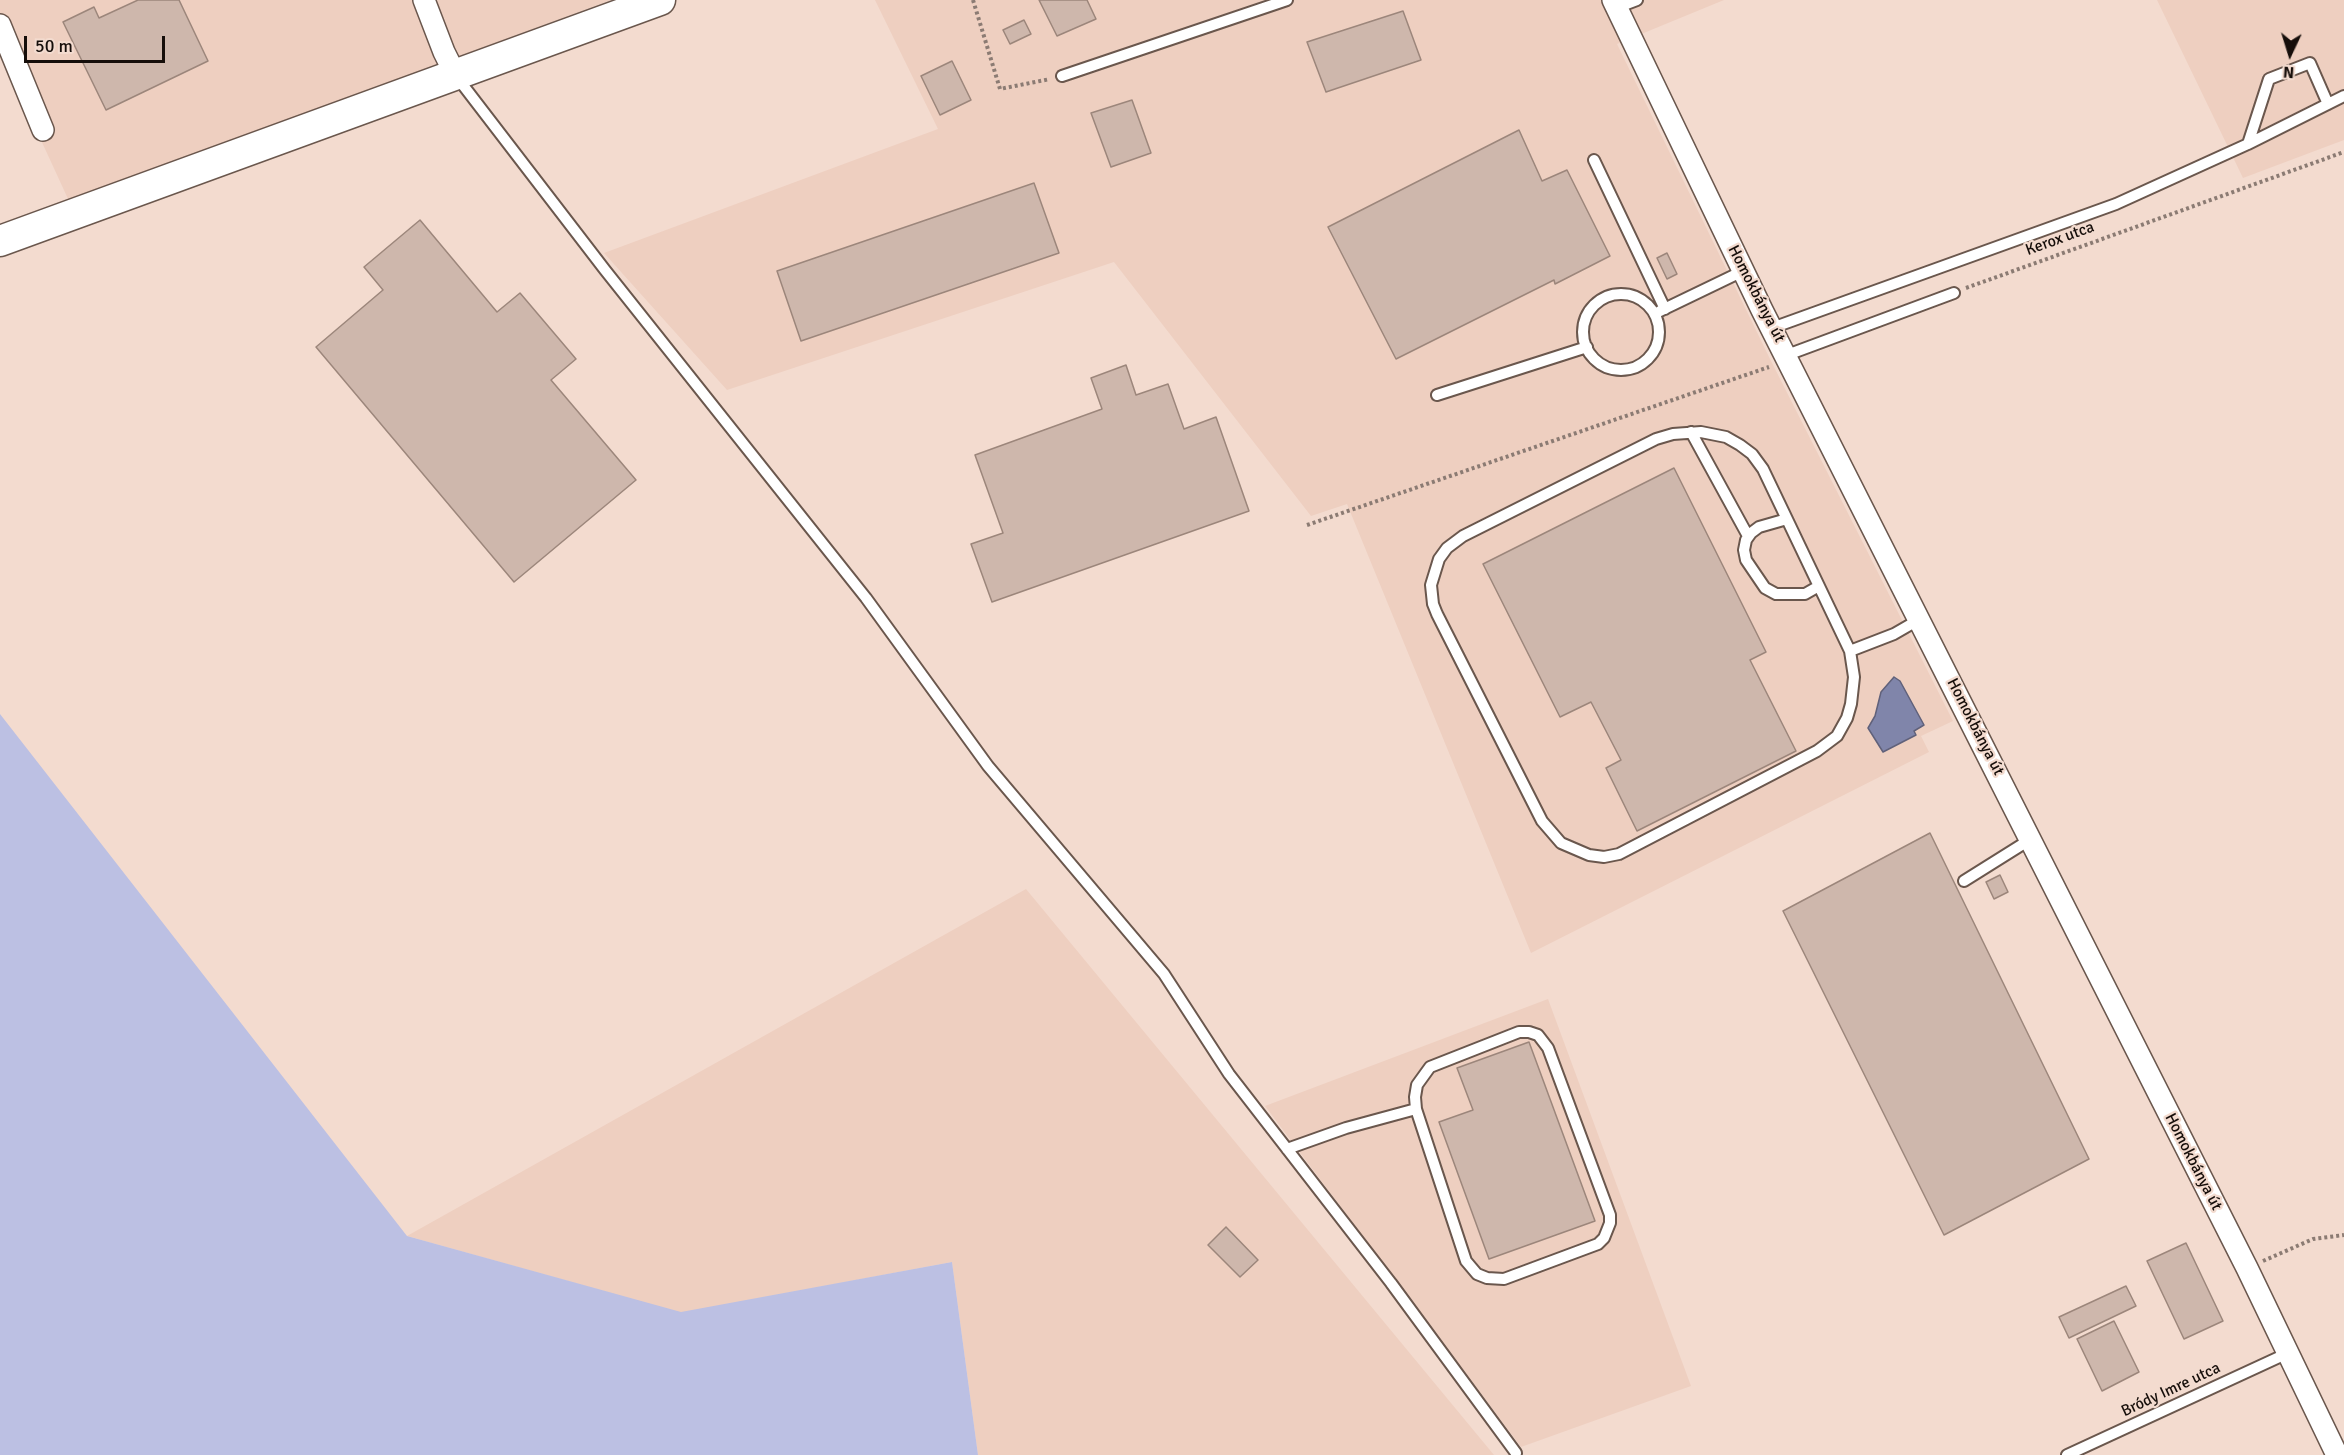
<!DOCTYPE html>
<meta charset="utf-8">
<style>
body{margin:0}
#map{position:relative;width:2344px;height:1455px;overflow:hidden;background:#f3dbcf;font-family:Signika,sans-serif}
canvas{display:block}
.north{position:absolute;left:2260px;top:24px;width:60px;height:60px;-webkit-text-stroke:4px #f3dbcf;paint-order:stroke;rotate:184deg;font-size:16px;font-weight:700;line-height:24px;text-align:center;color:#160e0a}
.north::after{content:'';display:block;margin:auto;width:21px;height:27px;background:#160e0a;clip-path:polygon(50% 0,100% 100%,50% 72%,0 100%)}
.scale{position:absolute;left:24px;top:36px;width:141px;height:27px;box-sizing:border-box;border:3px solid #160e0a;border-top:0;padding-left:8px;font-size:18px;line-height:21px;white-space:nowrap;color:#160e0a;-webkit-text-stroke:4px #f3dbcf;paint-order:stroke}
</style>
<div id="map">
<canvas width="2344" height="1455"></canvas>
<div class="north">N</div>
<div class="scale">50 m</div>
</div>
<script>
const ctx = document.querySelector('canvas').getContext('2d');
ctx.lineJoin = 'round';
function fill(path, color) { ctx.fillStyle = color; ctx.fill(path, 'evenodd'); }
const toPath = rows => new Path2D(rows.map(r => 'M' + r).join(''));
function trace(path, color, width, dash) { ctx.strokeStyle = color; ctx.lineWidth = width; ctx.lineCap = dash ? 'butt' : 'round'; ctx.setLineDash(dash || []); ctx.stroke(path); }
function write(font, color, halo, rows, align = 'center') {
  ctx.font = font + ' Signika,sans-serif'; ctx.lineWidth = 4.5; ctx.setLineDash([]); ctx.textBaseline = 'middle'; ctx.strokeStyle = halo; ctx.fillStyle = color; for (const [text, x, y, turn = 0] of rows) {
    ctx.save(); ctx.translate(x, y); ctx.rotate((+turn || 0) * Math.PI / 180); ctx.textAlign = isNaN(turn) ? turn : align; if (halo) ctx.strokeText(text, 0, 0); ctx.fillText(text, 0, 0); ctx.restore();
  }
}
fill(toPath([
 [0,0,611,0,69,201,0,51],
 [875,0,1724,0,1617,44,1770,359,1953,721,1921,736,1929,752,1531,953,1347,504,1311,516,1114,262,727,390,604,253,938,129],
 [2157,0,2344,0,2344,140,2243,178],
 [1026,889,1494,1455,978,1455,952,1262,681,1313,407,1236],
 [1548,999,1691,1386,1521,1447,1265,1106]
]), '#eecfc0');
fill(toPath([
 [0,714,407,1236,681,1312,952,1262,978,1455,0,1455]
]), '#bcc0e3');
const water = toPath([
 [1894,677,1900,681,1924,725,1914,731,1916,735,1883,752,1868,728,1875,716,1881,692,1894,677]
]);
fill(water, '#8085aa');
trace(water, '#60617a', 1.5);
const building = toPath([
 [138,0,179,0,208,61,106,110,63,22,94,7,99,18,138,0],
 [1039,0,1087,0,1096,19,1057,36,1039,0],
 [1403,11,1421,60,1326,92,1307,42,1403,11],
 [1024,20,1031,34,1010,44,1003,30,1024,20],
 [952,61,971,100,940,115,921,76,952,61],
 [1132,100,1151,153,1111,167,1091,113,1132,100],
 [1519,130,1542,181,1567,170,1610,256,1555,284,1554,280,1396,359,1328,227,1519,130],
 [1034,183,1059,253,801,341,777,271,1034,183],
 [420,220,497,312,520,293,576,359,551,380,636,480,514,582,316,347,383,290,364,267,420,220],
 [1667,253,1677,274,1667,279,1657,258,1667,253],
 [1126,365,1136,395,1168,384,1184,429,1216,417,1249,511,992,602,971,544,1003,533,975,455,1102,409,1091,378,1126,365],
 [1674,468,1766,652,1750,660,1796,751,1637,831,1606,768,1621,760,1591,702,1560,717,1483,564,1674,468],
 [1930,833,2089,1159,1944,1235,1783,911,1930,833],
 [2000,875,2008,892,1994,899,1986,882,2000,875],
 [1529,1042,1595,1221,1489,1259,1439,1122,1473,1110,1457,1068,1529,1042],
 [1226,1227,1258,1260,1240,1277,1208,1245,1226,1227],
 [2186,1243,2223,1321,2184,1339,2147,1261,2186,1243],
 [2126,1286,2136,1306,2069,1338,2059,1317,2126,1286],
 [2114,1321,2139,1372,2102,1391,2077,1339,2114,1321]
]);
fill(building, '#ceb7ac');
trace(building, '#9c867b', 1.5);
const service = toPath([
 [1616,8,1637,0],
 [456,76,605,270,866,598,988,766,1164,974,1229,1074,1391,1283,1516,1453],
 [1062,76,1287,0],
 [2248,144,2269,79,2310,63,2328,104],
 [1594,160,1665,309],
 '1583 332a38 38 0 1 1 76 0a38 38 0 1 1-76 0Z',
 [1660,311,1743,271],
 [1772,328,2116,204,2248,144,2344,96],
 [1787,355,1954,293],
 [1437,395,1587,347],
 [1691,432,1748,536],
 [1787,519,1759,527,1751,533,1746,540,1744,550,1746,560,1765,588,1776,594,1805,594,1819,586],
 [1850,651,1854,677,1851,704,1847,718,1837,736,1817,751,1619,854,1604,857,1589,855,1561,843,1542,821,1437,614,1433,604,1431,585,1439,559,1447,548,1463,536,1656,439,1673,434,1701,432,1726,437,1740,445,1752,454,1763,469,1850,651,1894,634,1920,619],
 [1964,881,2031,839],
 [1287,1149,1346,1128,1416,1109,1415,1097,1417,1085,1430,1067,1519,1032,1529,1032,1538,1035,1548,1048,1610,1215,1610,1223,1604,1238,1598,1244,1504,1279,1487,1278,1477,1274,1466,1261,1416,1109],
 [2067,1455,2288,1353]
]);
const minor = toPath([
 [424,0,444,52,456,76],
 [1613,0,1762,310,2247,1268,2337,1455],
 [0,25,43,130]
]);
const secondary = toPath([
 [0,241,660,0]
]);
trace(service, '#6a574d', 14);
trace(minor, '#6a574d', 24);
trace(secondary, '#6a574d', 33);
trace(toPath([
 [973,0,1000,89,1050,79],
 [1966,288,2344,152],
 [1307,525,1769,367],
 [2263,1261,2313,1239,2344,1235]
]), '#8b7b73', 4, [3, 3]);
trace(service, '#fff', 10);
trace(minor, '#fff', 21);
trace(secondary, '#fff', 30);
write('16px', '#160e0a', '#f3dbcf', [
 ["Kerox utca",2060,239,-20],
 ["Homokbánya út",1756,294,63],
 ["Homokbánya út",1975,727,63],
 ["Homokbánya út",2193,1162,63],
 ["Bródy Imre utca",2171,1390,-25]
]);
</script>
